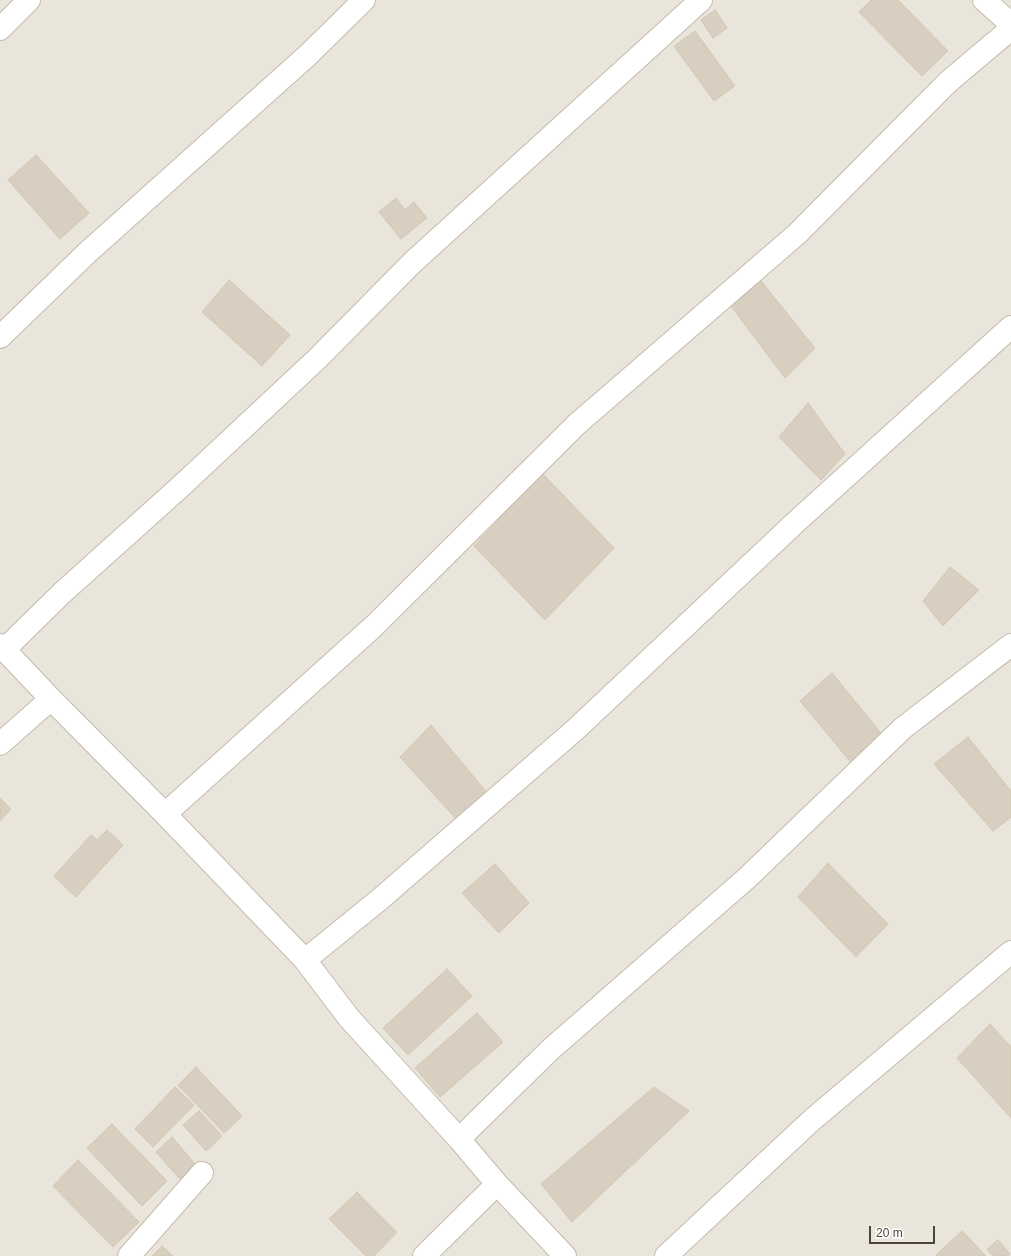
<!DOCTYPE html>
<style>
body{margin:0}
#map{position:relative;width:1011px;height:1256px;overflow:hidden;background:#f6f3ec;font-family:Helvetica,sans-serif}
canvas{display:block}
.scale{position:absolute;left:869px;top:1226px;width:66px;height:18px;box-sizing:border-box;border:2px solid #4b4439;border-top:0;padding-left:5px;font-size:12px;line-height:14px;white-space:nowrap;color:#4b4439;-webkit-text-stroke:3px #fff;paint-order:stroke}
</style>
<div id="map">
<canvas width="1011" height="1256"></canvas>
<div class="scale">20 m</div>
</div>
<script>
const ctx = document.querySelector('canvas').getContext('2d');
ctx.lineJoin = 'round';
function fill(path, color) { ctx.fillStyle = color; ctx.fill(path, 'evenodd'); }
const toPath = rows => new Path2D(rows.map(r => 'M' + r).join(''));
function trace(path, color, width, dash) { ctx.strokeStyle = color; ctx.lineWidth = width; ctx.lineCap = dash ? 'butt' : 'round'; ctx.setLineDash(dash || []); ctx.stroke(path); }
fill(toPath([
 [0,0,1011,0,1011,1256,0,1256]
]), '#eae5da');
const building = toPath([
 [871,0,898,0,948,51,922,76,859,12,871,0],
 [715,10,727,28,713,38,701,20,715,10],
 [695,31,735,86,714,101,674,46,695,31],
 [36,155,89,213,60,239,8,180,36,155],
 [396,198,405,210,414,202,427,218,401,239,379,212,396,198],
 [229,280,290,335,262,366,202,312,229,280],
 [761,281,815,348,785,378,731,306,761,281],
 [808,403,845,454,821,480,779,437,808,403],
 [542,473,614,548,545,620,474,546,542,473],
 [950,567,979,590,943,626,923,601,950,567],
 [832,673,884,737,854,766,800,701,832,673],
 [431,725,487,793,459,822,400,757,431,725],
 [968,737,1011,791,1011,817,993,831,934,764,968,737],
 [0,798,11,809,0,821,0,798],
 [107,830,123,845,76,897,54,876,91,835,97,840,107,830],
 [828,863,888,924,856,957,798,897,828,863],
 [495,864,529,903,499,933,462,893,495,864],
 [447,969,472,996,408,1055,383,1028,447,969],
 [477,1013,503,1042,440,1097,415,1068,477,1013],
 [990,1024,1011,1047,1011,1118,957,1058,990,1024],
 [196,1067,242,1116,224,1133,178,1085,196,1067],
 [175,1087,194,1105,153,1147,135,1129,175,1087],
 [654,1087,689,1111,572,1222,541,1184,654,1087],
 [199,1111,222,1136,206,1151,183,1125,199,1111],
 [112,1124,167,1181,142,1206,87,1148,112,1124],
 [172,1137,195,1164,180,1179,156,1152,172,1137],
 [78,1160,139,1222,113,1247,53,1186,78,1160],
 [357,1192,397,1232,374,1256,366,1256,329,1219,357,1192],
 [962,1231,986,1256,937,1256,936,1255,962,1231],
 [998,1240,1010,1254,1007,1256,993,1256,987,1249,998,1240],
 [162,1246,173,1256,152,1256,162,1246]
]);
fill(building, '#d8cfc1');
trace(building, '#d3c7b4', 1);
const street = toPath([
 [984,0,1011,24],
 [0,29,29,0],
 [0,337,88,252,308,55,364,0],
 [0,645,51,699,165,814,305,960,349,1018,459,1139,497,1184,565,1256],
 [4,650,62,593,179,488,317,359,413,262,701,0],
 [0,744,51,699],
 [165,814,374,626,577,424,797,234,948,82,1011,29],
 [305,960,379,900,576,729,797,521,1011,327],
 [459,1139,551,1049,747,878,903,728,1011,645],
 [129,1256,202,1173],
 [424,1256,497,1184],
 [666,1256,812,1120,1011,952]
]);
trace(street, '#c2bbae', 24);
trace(street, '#fff', 22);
</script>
